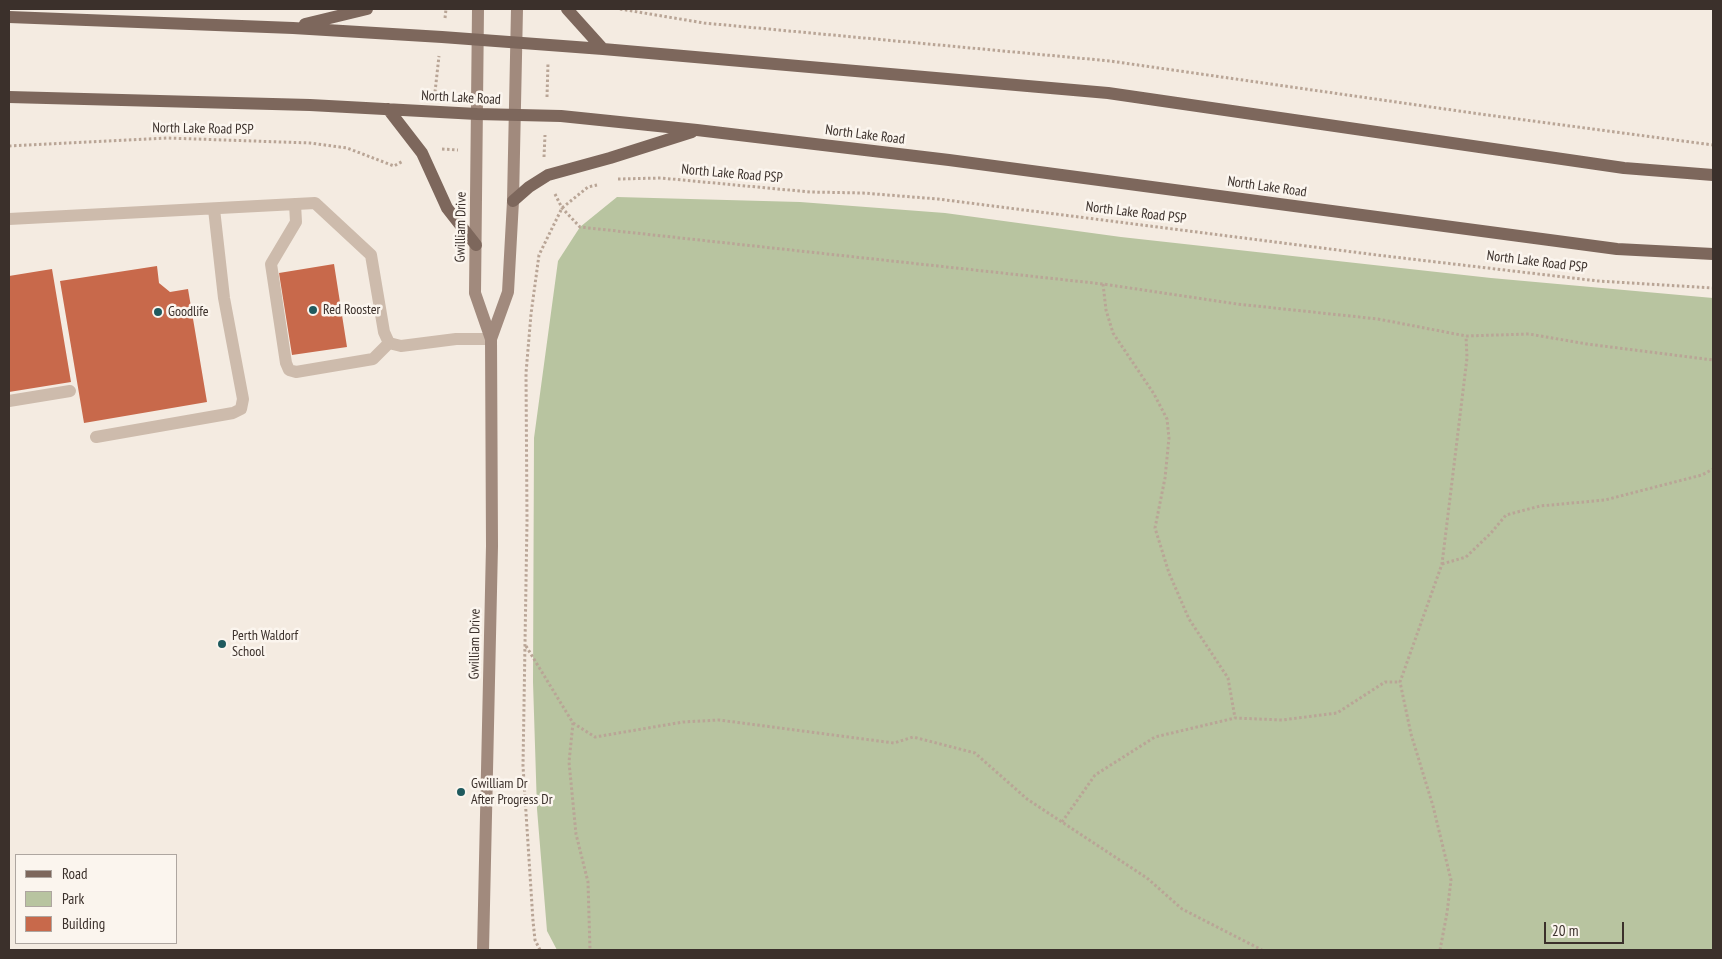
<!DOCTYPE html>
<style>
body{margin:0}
#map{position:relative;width:1722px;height:959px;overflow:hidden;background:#f4ebe1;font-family:"PT Sans Narrow",sans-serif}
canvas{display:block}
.frame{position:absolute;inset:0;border:10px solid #3b302b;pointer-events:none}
.legend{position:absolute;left:15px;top:854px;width:162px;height:90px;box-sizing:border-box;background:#fbf5ee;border:1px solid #aea6a0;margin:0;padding:6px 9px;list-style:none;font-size:15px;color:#3b302b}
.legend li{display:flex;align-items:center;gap:10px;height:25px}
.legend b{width:25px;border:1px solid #aea6a0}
.scale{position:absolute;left:1544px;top:922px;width:80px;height:22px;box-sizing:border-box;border:2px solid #3b302b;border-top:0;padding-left:6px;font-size:15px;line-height:18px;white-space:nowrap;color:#3b302b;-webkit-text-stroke:4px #fbf5ee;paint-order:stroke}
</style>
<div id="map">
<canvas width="1722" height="959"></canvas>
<div class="frame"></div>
<ul class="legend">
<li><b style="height:6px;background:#7d675c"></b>Road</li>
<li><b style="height:14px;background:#b8c4a0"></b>Park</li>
<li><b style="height:14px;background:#c8694b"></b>Building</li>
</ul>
<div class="scale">20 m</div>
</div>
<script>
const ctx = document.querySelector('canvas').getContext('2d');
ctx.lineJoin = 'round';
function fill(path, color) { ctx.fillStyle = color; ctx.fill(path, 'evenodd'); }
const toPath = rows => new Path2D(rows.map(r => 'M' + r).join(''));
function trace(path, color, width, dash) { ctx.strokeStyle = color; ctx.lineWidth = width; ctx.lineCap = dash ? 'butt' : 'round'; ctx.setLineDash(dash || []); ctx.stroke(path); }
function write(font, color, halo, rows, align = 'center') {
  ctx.font = font + ' "PT Sans Narrow",sans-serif'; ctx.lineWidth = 5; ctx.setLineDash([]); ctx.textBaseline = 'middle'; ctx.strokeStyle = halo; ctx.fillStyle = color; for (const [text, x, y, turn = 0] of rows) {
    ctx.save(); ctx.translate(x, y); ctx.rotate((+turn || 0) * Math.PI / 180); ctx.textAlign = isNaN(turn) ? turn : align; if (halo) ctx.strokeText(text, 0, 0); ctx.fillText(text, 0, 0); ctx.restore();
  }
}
fill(toPath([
 [617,197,800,202,945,213,1121,237,1491,278,1713,298,1713,950,557,950,547,931,537,809,533,682,534,438,558,261,580,227]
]), '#b8c4a0');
fill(toPath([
 [334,264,347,347,292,355,279,273],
 [157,266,159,283,170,292,188,289,207,402,84,423,60,281],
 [52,269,71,382,9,392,9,276]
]), '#c8694b');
trace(toPath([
 [620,9,704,23,1110,61,1480,114,1713,145],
 [445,18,446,9],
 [435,92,439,56],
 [547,97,548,63],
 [9,146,167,138,310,143,347,148,394,166,403,161],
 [442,149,458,150],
 [544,157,545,135],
 [618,179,661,178,810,192,863,193,938,199,1377,255,1598,281,1713,288],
 [555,194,562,208,580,227,1103,284,1237,304,1378,319,1466,336,1529,334,1587,344,1713,360],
 [1103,284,1106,310,1113,333,1154,394,1167,419,1169,438,1165,478,1155,528,1169,573,1189,619,1228,678,1235,718],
 [1442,564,1466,557,1491,533,1506,515,1540,506,1605,500,1702,475,1713,469],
 [526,646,573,723,569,762,576,834,588,882,590,950],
 [573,723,595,737,683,722,719,720,894,743,913,737,975,753,1027,799,1147,878,1182,909,1262,950],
 [1062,822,1095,775,1155,737,1235,718,1282,720,1337,713,1385,682,1400,682],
 [540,950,535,940,533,921,523,766,527,521,526,373,531,314,539,255,562,208,588,187,597,185],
 [1440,950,1447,913,1451,880,1433,806,1411,734,1400,682,1442,564,1467,358,1466,336]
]), '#b9a596', 3, [2.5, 2.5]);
trace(toPath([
 [295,204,296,222,271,264,286,363,289,370,296,372,373,359,389,343],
 [9,219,315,203,371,255,384,332,389,343,401,346,456,339,491,339],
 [9,401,70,391],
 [96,437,233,413,241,409,243,399,224,298,214,209]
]), '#cdbbac', 12);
trace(toPath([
 [478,9,475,293,491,339,492,546,483,950],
 [491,339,508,292,513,201,517,9]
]), '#a18a7d', 12);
trace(toPath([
 [567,9,603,49],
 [9,17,293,28,442,37,603,49,1108,93,1624,168,1713,175],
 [305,24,367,9],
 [9,97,310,105,477,114,561,116,697,130,949,160,1617,249,1713,254],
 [388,109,422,153,447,208,476,245],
 [513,201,529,187,548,175,610,158,692,132]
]), '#7d675c', 12);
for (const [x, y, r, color] of [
 [313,310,5,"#1f5a5e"],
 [158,312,5,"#1f5a5e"],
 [222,644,5,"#1f5a5e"],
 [461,792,5,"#1f5a5e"]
]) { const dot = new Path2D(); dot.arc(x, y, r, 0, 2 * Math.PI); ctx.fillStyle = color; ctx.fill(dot); trace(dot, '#fbf5ee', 2); }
write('14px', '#3b302b', '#fbf5ee', [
 ["North Lake Road",461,98,3],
 ["North Lake Road PSP",203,129,1],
 ["North Lake Road",865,135,7],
 ["North Lake Road PSP",732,174,5],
 ["North Lake Road",1267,187,8],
 ["North Lake Road PSP",1136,213,7],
 ["Gwilliam Drive",461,227,-89],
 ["North Lake Road PSP",1537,262,7],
 ["Gwilliam Drive",475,644,-89]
]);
write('14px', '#3b302b', '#fbf5ee', [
 ["Red Rooster",323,310],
 ["Goodlife",168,312],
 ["Perth Waldorf",232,636],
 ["School",232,652],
 ["Gwilliam Dr",471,784],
 ["After Progress Dr",471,800]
], 'left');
</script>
